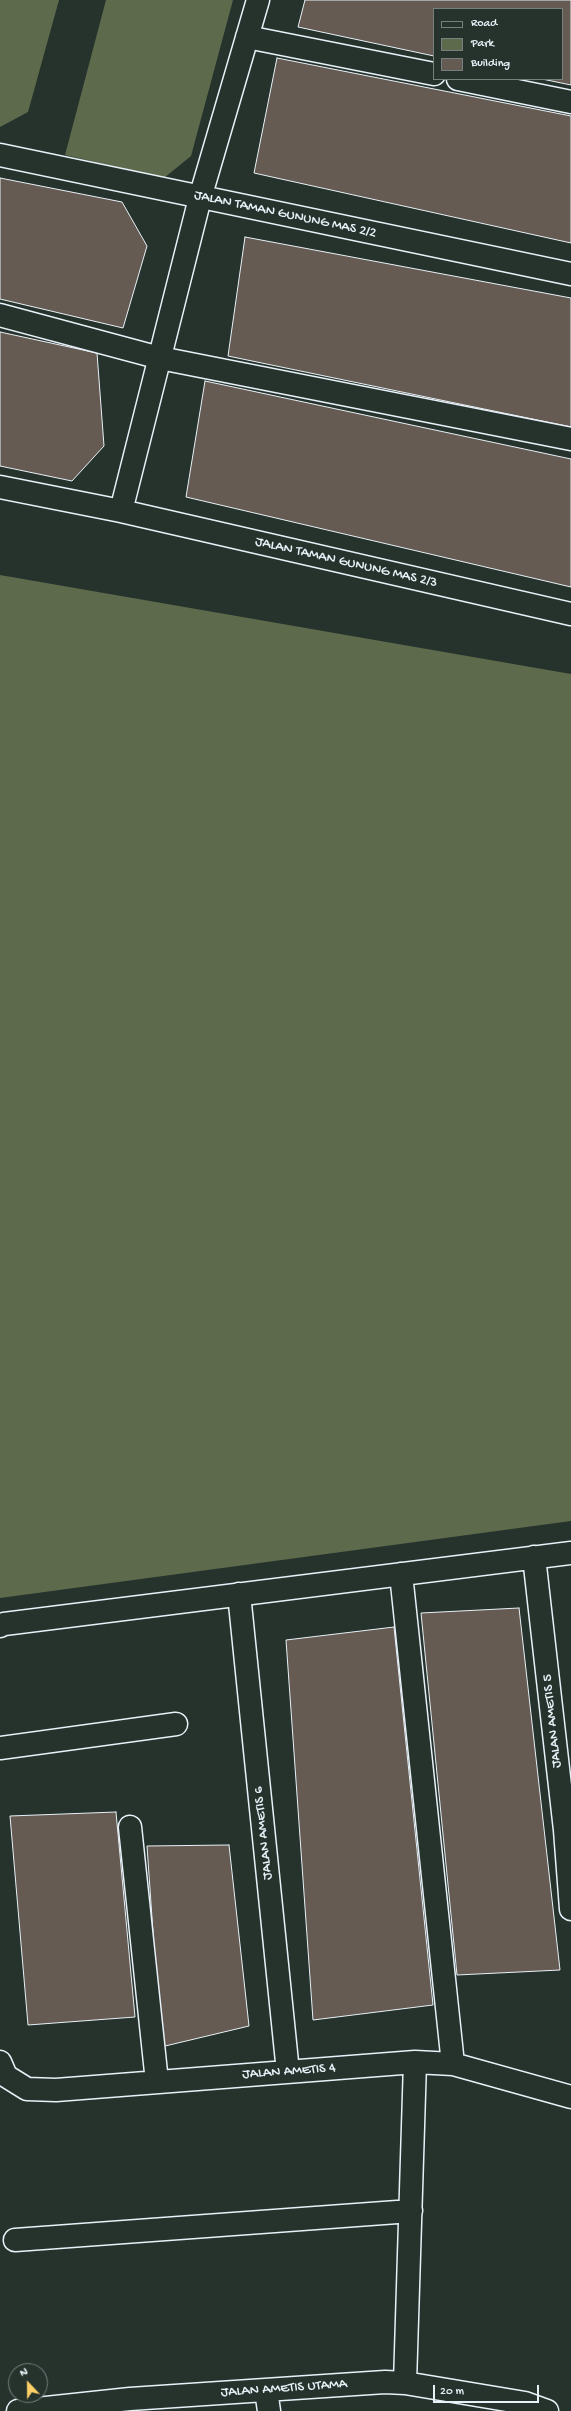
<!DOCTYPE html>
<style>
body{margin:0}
#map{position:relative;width:571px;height:2411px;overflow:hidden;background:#26332d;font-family:"Gochi Hand",sans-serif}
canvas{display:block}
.legend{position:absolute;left:433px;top:8px;width:130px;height:72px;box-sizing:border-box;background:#26332d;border:1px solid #747f7e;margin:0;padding:5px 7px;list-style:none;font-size:12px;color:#e8f1f8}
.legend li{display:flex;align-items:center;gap:8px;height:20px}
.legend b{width:20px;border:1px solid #747f7e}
.north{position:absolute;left:8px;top:2363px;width:40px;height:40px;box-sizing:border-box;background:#26332d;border:1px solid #747f7e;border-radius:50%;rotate:338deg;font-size:11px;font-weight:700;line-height:16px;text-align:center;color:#e8f1f8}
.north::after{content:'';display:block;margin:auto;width:14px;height:18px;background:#ffd166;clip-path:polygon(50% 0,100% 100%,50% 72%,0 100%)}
.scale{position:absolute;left:433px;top:2385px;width:106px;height:18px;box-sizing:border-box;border:2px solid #e8f1f8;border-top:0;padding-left:5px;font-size:12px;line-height:14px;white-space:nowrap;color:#e8f1f8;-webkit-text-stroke:3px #26332d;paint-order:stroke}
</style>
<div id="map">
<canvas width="571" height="2411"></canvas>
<ul class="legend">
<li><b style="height:5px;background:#26332d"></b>Road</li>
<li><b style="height:11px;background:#5d6a4c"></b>Park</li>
<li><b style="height:11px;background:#665b53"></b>Building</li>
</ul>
<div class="north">N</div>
<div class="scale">20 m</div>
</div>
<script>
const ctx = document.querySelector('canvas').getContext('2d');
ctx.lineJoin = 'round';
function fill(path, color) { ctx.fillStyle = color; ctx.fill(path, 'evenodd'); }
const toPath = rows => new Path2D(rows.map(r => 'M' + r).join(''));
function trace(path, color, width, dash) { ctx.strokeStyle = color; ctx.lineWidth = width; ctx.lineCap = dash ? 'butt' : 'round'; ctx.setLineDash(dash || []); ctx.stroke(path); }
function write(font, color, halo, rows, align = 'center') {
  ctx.font = font + ' "Gochi Hand",sans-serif'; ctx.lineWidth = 3; ctx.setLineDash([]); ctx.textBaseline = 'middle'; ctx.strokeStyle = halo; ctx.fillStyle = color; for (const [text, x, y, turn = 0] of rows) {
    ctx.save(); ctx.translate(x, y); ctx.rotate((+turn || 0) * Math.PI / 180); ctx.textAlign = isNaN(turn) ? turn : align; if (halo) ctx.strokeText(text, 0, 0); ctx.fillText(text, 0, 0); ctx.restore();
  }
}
fill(toPath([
 [0,0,59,0,28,112,0,127],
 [106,0,233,0,191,156,164,178,65,155],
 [0,575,571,674,571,1521,0,1598]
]), '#5d6a4c');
const building = toPath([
 [305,0,571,0,571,85,542,79,562,79,562,9,434,9,434,56,298,27,305,0],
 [277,58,571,116,571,243,254,173,277,58],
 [0,178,122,202,147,246,123,328,0,299,0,178],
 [245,237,571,298,571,427,228,356,245,237],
 [0,332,97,353,104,446,72,481,0,466,0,332],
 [205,381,571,459,571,587,186,497,205,381],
 [519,1608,560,1970,457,1975,421,1613,519,1608],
 [394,1627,433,2005,313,2020,286,1640,394,1627],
 [116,1812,135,2017,28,2025,10,1816,116,1812],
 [229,1845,249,2026,161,2047,147,1846,229,1845]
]);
fill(building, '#665b53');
trace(building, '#e8f1f8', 1);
const minor = toPath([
 [247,37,434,74],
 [458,79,571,102],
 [0,155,571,274],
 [0,315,160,358,571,439],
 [0,487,121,511,571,614],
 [121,511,200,198,258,0],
 [534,1557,565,1830,571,1909],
 [401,1574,453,2064],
 [239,1594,288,2072],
 [0,1626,4,1624,571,1553],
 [0,1748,176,1724],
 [130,1827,157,2082],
 [0,2062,6,2076,27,2089,56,2090,415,2062,453,2064,571,2097],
 [15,2240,411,2211],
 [405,2383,415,2062],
 [266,2390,269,2411],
 [18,2411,130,2399,385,2382,405,2383,525,2403,547,2411]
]);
trace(minor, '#e8f1f8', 25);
trace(minor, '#26332d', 22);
write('14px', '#e8f1f8', '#26332d', [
 ["JALAN TAMAN GUNUNG MAS 2/2",285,215,12],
 ["JALAN TAMAN GUNUNG MAS 2/3",346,563,13],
 ["JALAN AMETIS 5",553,1721,-96],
 ["JALAN AMETIS 6",264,1833,-96],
 ["JALAN AMETIS 4",289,2072,-4],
 ["JALAN AMETIS UTAMA",284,2389,-4]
]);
</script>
